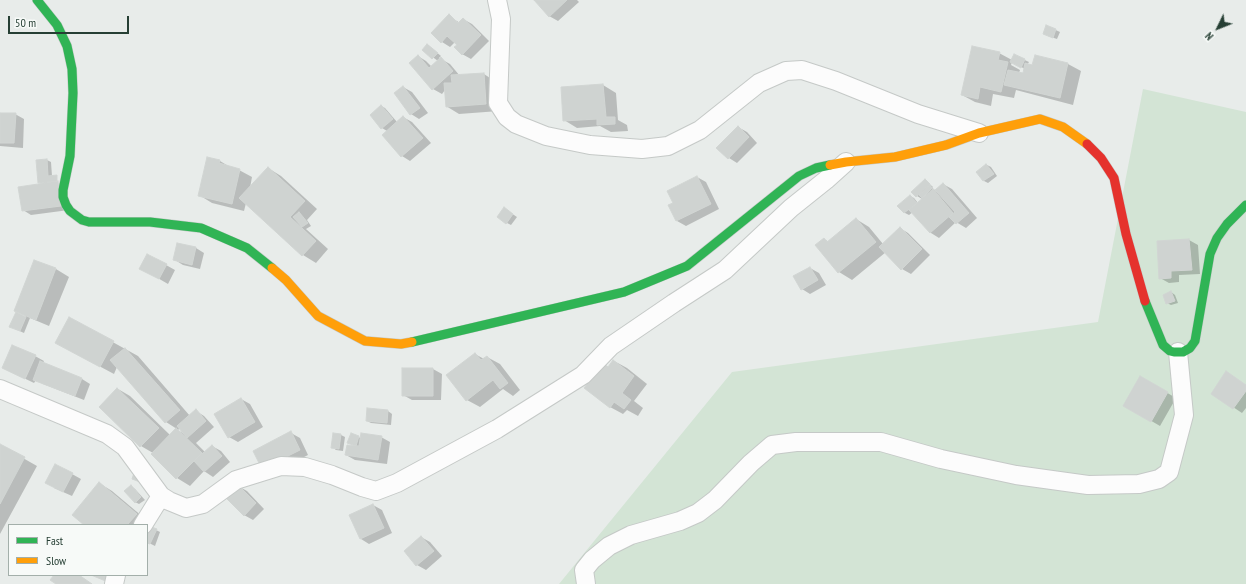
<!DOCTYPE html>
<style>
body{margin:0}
#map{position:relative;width:1246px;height:584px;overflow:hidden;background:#e8ecea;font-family:"PT Sans Narrow",sans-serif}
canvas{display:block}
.legend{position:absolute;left:8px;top:524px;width:140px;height:52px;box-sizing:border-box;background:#f7faf8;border:1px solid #a3afaa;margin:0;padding:5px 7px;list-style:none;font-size:12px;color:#263f34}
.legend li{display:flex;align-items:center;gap:8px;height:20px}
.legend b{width:20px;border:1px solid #a3afaa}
.north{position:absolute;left:1198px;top:8px;width:40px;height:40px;-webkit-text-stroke:3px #f7faf8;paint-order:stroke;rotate:227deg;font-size:11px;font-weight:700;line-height:16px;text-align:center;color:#263f34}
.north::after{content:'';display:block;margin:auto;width:14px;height:18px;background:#263f34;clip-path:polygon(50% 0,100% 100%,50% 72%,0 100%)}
.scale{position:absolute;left:8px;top:16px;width:121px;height:18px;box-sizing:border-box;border:2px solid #263f34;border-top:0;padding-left:5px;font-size:12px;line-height:14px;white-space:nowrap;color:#263f34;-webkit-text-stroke:3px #f7faf8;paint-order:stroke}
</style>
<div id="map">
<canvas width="1246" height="584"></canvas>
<ul class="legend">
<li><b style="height:5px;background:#30b455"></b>Fast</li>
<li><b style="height:5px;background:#ff9f0a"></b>Slow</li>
</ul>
<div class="north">N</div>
<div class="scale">50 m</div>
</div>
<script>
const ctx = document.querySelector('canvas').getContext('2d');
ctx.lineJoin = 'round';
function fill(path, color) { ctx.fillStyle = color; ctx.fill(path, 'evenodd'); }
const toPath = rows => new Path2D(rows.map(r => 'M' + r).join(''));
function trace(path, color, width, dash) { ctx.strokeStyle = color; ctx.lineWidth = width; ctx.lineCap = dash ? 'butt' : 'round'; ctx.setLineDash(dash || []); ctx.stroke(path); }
fill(toPath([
 [1143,89,1246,112,1246,584,559,584,732,372,1098,322]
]), '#d3e4d5');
fill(toPath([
 [535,0,577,0,579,2,558,21,549,16],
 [449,16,460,23,463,19,472,24,489,41,471,59,462,54,458,45,455,42,450,47,442,42],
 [1047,26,1060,32,1057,39,1048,36],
 [428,45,441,56,439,58,450,64,460,76,484,74,496,82,499,111,459,114,446,106,445,90,442,94,433,89,418,56,426,61,432,67,438,61,423,50],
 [999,53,1012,60,1014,55,1029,62,1027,65,1033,66,1036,56,1068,64,1081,71,1073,105,1016,90,1014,98,993,94,991,106,975,102,962,95],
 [1012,62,1025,69,1023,74,1019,73,1020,70,1011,65],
 [603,85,616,93,618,120,627,125,628,131,611,132,600,126,577,128,564,120,562,88],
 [403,87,412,92,428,113,419,119,411,114],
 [381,106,385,108,397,122,403,117,412,122,431,143,410,161,402,156,383,135,387,131,382,128,371,115],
 [0,114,15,114,24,119,23,148,0,146],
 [738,127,747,132,757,143,737,163,729,158],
 [47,160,51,162,52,176,69,210,31,215,23,210,43,184,39,182],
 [220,161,230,167,239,170,252,177,250,188,268,168,281,176,317,209,307,220,311,226,306,229,328,249,316,263,303,255,246,203,244,211,212,203,199,195],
 [987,165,991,167,997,176,988,183,984,181,977,172],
 [697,177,706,182,719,209,686,226,677,221,669,206,674,203],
 [925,180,933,187,932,188,935,190,935,191,940,194,943,184,952,189,977,218,966,228,956,222,939,238,931,233,913,212,909,215,905,213,899,206,910,196,914,198,918,203,922,199,917,196],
 [508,211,517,217,511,225,507,223],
 [856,219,869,227,883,244,900,228,908,233,930,255,911,274,902,269,886,252,852,280,839,272,817,245,824,239,829,242],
 [1189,240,1198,245,1200,274,1179,275,1179,282,1169,283,1160,278,1158,242],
 [196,248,204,253,200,269,183,265,175,260],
 [35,261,56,269,69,277,49,326,30,318,24,333,15,329,26,316,15,310],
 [166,265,175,270,168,284,149,273],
 [810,268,819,273,826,285,810,294,802,289],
 [1171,292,1175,295,1178,303,1171,305,1167,303],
 [69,318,138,356,190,416,196,411,204,416,214,427,196,443,205,452,212,446,221,451,230,462,213,477,204,471,190,486,177,478,153,453,141,446,100,407,118,389,130,396,170,435,177,429,166,422,117,367,114,374,69,350],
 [180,428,184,434,178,430],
 [475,354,484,359,487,357,500,364,520,390,513,396,503,389,480,407,467,400],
 [35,356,44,361,43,363,82,379,90,384,84,400,43,384,36,380,34,383,3,368],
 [614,361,627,368,647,384,634,401,643,408,638,416,627,410,623,414,610,407,608,368],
 [403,369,433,369,442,374,441,400,412,400,403,395],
 [1140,377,1176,398,1160,426,1124,405],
 [1246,385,1246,408,1242,413,1212,393],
 [241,399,250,404,263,427,238,442,229,437],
 [368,409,388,411,392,414,391,425,371,423,367,421],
 [291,433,300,438,308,455,271,474],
 [334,434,341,435,345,437,343,451,336,450,332,447],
 [351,435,361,438,381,437,390,442,387,464,355,460,346,455,357,447,349,442],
 [0,445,37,466,0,534],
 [72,474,81,479,72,496,54,488],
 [99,483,112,491,149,522,146,525,85,525],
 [131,486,135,489,145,500,139,504,135,502],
 [238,486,247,491,264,509,253,520,244,515],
 [373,505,382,510,392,533,369,544,361,539],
 [156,530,160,532,155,546,147,542,147,533],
 [421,537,430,542,442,556,426,570,417,565,405,551]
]), '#0003');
const building = toPath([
 [534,0,567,0,549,17,534,0],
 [449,14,458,23,463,18,481,35,462,55,454,47,457,45,447,36,441,43,431,33,449,14],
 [1046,25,1056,29,1053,38,1043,34,1046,25],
 [427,44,438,53,432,59,422,50,427,44],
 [972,46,1000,52,998,60,1008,62,1001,92,980,87,978,99,961,95,972,46],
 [1014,54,1025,59,1021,68,1010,62,1014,54],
 [418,55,429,68,441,57,453,71,432,90,409,63,418,55],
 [1035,55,1068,63,1060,98,1004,85,1008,70,1023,73,1025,63,1032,65,1035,55],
 [484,73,486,104,446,107,444,83,452,83,451,75,484,73],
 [603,84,606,117,615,117,615,124,597,125,597,119,563,121,561,87,603,84],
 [403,86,420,108,410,115,394,93,403,86],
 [381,105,393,119,381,129,370,115,381,105],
 [0,113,16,113,14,143,0,143,0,113],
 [403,116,423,138,401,157,382,135,403,116],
 [738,126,749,137,728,159,716,148,738,126],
 [207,157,220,160,219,163,240,169,232,204,198,196,207,157],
 [47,159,48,176,57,175,57,181,38,183,36,160,47,159],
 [986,164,994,174,983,181,976,172,986,164],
 [268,167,305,201,290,217,316,241,302,256,239,198,268,167],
 [697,176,711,204,676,221,668,205,673,203,667,191,697,176],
 [925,179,930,184,916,197,911,192,925,179],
 [58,181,61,206,22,211,18,187,58,181],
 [943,183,969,213,956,224,949,217,955,212,935,190,943,183],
 [930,185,932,188,922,198,919,195,930,185],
 [933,189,953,213,930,233,909,210,933,189],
 [910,195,917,203,904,213,897,206,910,195],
 [504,207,513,214,506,224,497,217,504,207],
 [299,212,308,223,302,227,293,217,299,212],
 [856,218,876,242,838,273,815,245,824,238,827,242,856,218],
 [900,227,922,249,901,270,879,247,900,227],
 [1189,239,1192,270,1171,271,1171,278,1159,279,1157,241,1189,239],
 [177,243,196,247,192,265,173,260,177,243],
 [147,254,167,264,159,279,139,269,147,254],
 [34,260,56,268,36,320,14,311,34,260],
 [810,267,818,280,801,290,793,276,810,267],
 [1171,291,1175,301,1166,304,1163,295,1171,291],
 [16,312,26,317,20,331,9,327,16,312],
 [69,317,114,341,100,367,55,343,69,317],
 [12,345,36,355,25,379,2,368,12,345],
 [125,348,180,410,165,423,110,360,125,348],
 [475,353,481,360,487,356,508,383,500,389,493,380,466,401,446,375,475,353],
 [613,360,634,376,622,393,631,400,624,409,614,402,610,408,584,388,603,363,608,367,613,360],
 [40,361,82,378,75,396,33,380,40,361],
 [402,368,433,368,433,396,402,396,402,368],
 [1226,371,1246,385,1246,391,1233,409,1211,394,1226,371],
 [1140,376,1168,392,1151,422,1123,406,1140,376],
 [117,388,159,428,140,447,99,407,117,388],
 [241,398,255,422,228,438,214,414,241,398],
 [367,408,388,410,387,423,366,421,367,408],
 [196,409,206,421,187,438,177,426,196,409],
 [176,428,202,453,176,479,151,454,176,428],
 [291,431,300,450,262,469,253,451,291,431],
 [333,433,341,434,339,449,331,448,333,433],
 [351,433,359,436,356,446,347,443,351,433],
 [361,433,382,436,378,460,345,455,347,445,359,446,361,433],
 [0,444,25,457,0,504,0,444],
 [212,445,222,456,204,472,194,461,212,445],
 [55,464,73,473,63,492,45,483,55,464],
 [135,470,140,482,132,479,135,470],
 [99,482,137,514,127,525,84,525,72,515,99,482],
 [131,485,141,497,135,503,124,491,131,485],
 [238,485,256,503,244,516,225,497,238,485],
 [373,504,384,528,360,539,349,515,373,504],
 [149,526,157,529,150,544,147,543,147,531,149,526],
 [421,536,434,551,416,566,404,551,421,536],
 [54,575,79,575,92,584,56,584,50,580,54,575],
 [91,575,110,575,108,582,91,575]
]);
fill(building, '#cfd3d1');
trace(building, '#d1d5d3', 1);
const street = toPath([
 [497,0,501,19,498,103,507,117,516,124,546,136,590,145,642,149,668,146,700,130,759,83,786,71,802,70,836,81,918,114,979,133],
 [0,389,107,434,125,447,161,496,169,501,186,508,203,504,236,480,281,466,305,467,332,475,362,487,376,491,397,483,497,429,583,375,611,346,674,303,725,270,791,208,826,180,846,162],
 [143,525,161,496],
 [114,584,116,575],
 [586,584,584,570,592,560,609,546,631,535,680,521,698,513,715,500,751,463,772,445,796,442,881,442,941,459,1016,475,1088,485,1139,484,1159,479,1169,472,1184,415,1178,352]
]);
const fast = toPath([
 [37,0,57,25,67,46,72,69,73,93,70,156,63,190,63,197,66,205,70,211,82,220,89,222,150,222,201,228,247,248,272,268],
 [1145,301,1163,345,1170,351,1174,352,1183,352,1190,348,1195,341,1210,254,1217,238,1227,224,1246,205],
 [412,342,624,292,687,266,799,176,816,168,830,165]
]);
const slow = toPath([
 [830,165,846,162,895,157,946,145,979,133,1040,119,1063,127,1087,144],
 [272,268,286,280,318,316,365,341,401,344,412,342]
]);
const jam = toPath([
 [1087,144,1101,158,1114,178,1126,234,1145,301]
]);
trace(street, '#c5c9c7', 20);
trace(fast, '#c4c9c7', 10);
trace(slow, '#c4c9c7', 10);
trace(jam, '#c4c9c7', 10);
trace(street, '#fcfcfc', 18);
trace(fast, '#30b455', 9);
trace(slow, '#ff9f0a', 9);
trace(jam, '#e5322d', 9);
</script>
